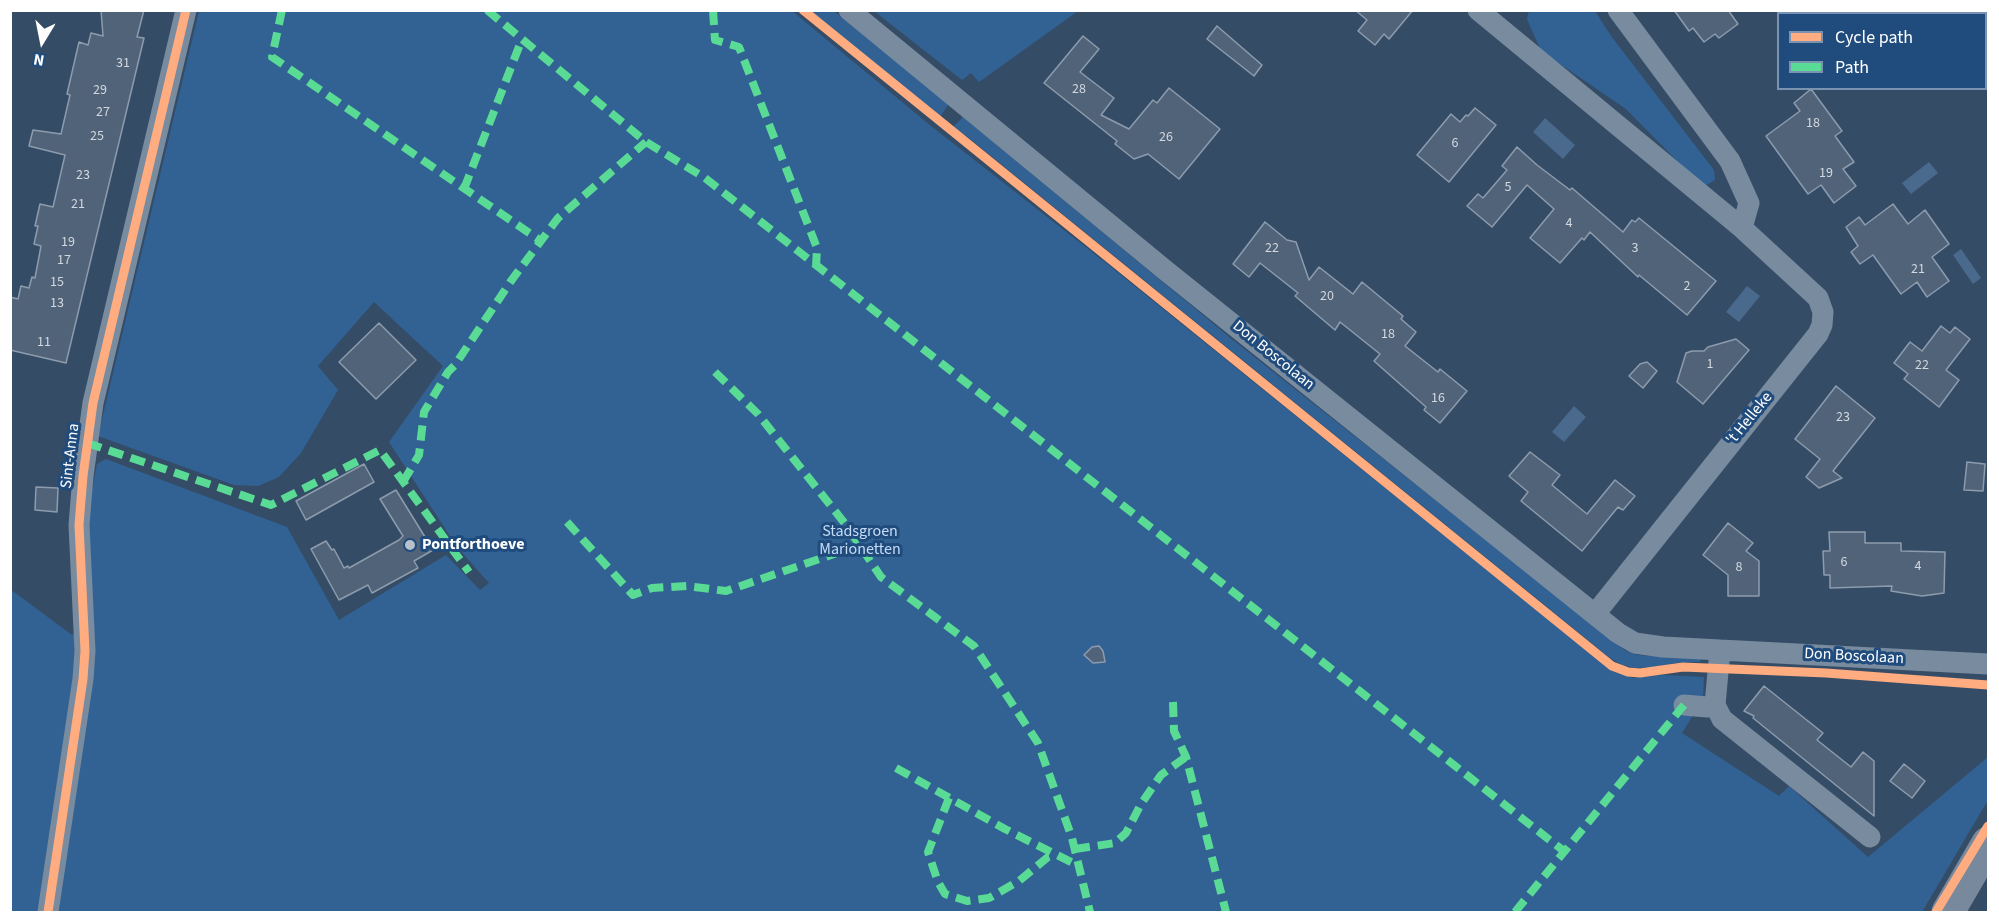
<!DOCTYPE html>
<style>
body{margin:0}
#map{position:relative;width:1999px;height:923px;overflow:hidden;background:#354c67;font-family:"Source Sans 3",sans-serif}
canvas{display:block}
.frame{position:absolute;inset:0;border:12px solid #fff;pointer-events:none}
.legend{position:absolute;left:1777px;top:12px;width:210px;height:78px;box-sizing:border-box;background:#1f4b7d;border:2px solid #7993b1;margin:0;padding:8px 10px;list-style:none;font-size:18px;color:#fff}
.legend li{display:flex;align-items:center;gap:12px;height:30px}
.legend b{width:30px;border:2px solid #7993b1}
.north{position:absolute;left:12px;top:12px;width:60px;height:60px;-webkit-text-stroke:4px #1f4b7d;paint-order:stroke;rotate:190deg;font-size:16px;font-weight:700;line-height:24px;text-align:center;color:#fff}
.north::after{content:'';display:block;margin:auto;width:21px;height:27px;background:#fff;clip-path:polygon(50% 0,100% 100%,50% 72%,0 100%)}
</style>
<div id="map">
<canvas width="1999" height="923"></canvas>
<div class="frame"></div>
<ul class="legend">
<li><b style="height:8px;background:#ffac80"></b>Cycle path</li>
<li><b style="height:8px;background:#5adb95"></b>Path</li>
</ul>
<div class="north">N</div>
</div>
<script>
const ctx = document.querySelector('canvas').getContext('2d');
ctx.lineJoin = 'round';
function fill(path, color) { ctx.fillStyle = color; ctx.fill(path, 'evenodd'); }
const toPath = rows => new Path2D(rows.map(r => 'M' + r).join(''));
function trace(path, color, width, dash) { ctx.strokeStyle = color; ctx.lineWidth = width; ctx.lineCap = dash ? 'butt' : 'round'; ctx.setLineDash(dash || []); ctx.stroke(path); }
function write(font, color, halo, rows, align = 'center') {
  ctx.font = font + ' "Source Sans 3",sans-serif'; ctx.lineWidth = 6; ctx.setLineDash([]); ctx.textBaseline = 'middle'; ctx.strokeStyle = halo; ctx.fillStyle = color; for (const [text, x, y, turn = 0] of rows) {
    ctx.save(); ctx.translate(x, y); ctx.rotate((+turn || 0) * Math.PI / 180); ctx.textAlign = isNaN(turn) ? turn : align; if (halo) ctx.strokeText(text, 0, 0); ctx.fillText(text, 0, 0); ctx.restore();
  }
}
fill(toPath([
 [199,11,792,11,931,126,1106,263,1612,671,1633,678,1662,675,1704,677,1703,699,1682,733,1779,796,1789,786,1868,857,1988,757,1988,800,1922,912,11,912,10,589,72,635,93,613,88,508,97,464,106,459,287,527,339,620,446,555,480,590,489,583,457,547,389,442,443,366,374,302,318,366,338,390,301,453,279,477,258,486,234,485,98,436],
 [809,11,834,11,949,103,940,117],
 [874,11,1078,11,979,82,971,73,962,80],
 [1529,11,1595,11,1611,36,1714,170,1715,180,1705,186,1691,175,1626,109,1541,51,1527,19],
 [963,117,1233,340,1626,651,1638,655,1701,659,1700,662,1684,662,1652,667,1635,668,1622,665,1610,658,969,138,953,127]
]), '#326294');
fill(toPath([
 [1545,118,1575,145,1563,159,1533,132],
 [1929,162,1938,173,1911,194,1902,183],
 [1961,249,1981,278,1973,284,1953,255],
 [1747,286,1760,296,1739,322,1726,312],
 [1574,406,1586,417,1564,442,1552,432]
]), '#49698d');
const building = toPath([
 [101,10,144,10,137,37,144,38,66,363,10,350,10,297,18,299,21,286,29,288,32,277,35,278,41,246,34,244,38,226,35,226,40,204,53,207,65,155,29,146,33,130,61,134,70,95,67,94,79,42,88,45,91,33,103,36,101,10],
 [1355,10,1413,10,1389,39,1384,34,1375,45,1358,31,1367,20,1355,10],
 [1674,10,1728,10,1738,24,1719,38,1715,34,1704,42,1693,28,1689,31,1674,10],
 [1217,26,1262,65,1254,76,1207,39,1217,26],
 [1083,36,1099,49,1080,72,1114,98,1101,115,1129,129,1153,100,1157,103,1169,88,1220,129,1179,179,1148,154,1134,159,1115,144,1117,141,1044,83,1083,36],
 [1811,89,1842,131,1835,136,1854,162,1843,169,1856,186,1834,203,1821,185,1808,194,1766,136,1800,111,1794,103,1811,89],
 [1475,108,1496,125,1449,182,1417,155,1451,114,1460,122,1466,115,1468,116,1475,108],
 [1517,147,1537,165,1570,190,1572,188,1623,232,1632,220,1635,222,1639,218,1716,281,1687,315,1639,275,1638,277,1590,232,1584,240,1582,238,1560,263,1530,238,1554,209,1527,185,1492,227,1467,206,1478,194,1483,198,1507,170,1502,166,1517,147],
 [1893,204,1908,224,1925,210,1949,244,1932,257,1949,281,1927,297,1917,282,1901,294,1873,255,1860,264,1851,252,1858,246,1846,227,1859,217,1865,225,1893,204],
 [1265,222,1287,240,1296,242,1309,280,1319,267,1353,294,1362,282,1403,316,1401,319,1416,332,1405,346,1438,372,1440,369,1467,391,1440,423,1424,410,1426,407,1374,361,1380,354,1340,322,1335,330,1295,296,1298,293,1260,263,1249,277,1233,264,1265,222],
 [379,323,416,360,376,399,339,362,379,323],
 [1941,326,1950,333,1955,327,1970,339,1946,370,1959,380,1939,407,1904,379,1908,374,1894,363,1910,342,1922,351,1941,326],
 [1736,339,1749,350,1703,404,1677,382,1686,353,1692,351,1704,351,1708,347,1736,339],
 [1647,362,1657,371,1643,388,1629,376,1640,364,1647,362],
 [1836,386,1875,418,1833,471,1842,478,1819,488,1806,477,1820,459,1795,439,1836,386],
 [1530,452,1560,475,1552,485,1587,514,1615,480,1635,496,1623,510,1618,507,1582,551,1521,501,1528,492,1509,476,1530,452],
 [1967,462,1985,464,1983,491,1964,490,1967,462],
 [364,464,374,482,306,520,296,501,364,464],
 [36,487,58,488,57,512,35,510,36,487],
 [396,490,433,550,414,561,418,568,372,593,368,585,339,600,311,549,326,541,332,550,334,549,344,568,348,566,349,568,399,540,403,536,380,499,396,490],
 [1728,523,1753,543,1746,551,1759,561,1759,596,1728,596,1728,575,1703,555,1728,523],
 [1829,532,1865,532,1865,543,1901,543,1901,551,1945,552,1944,593,1922,596,1891,591,1892,586,1830,588,1830,575,1824,575,1823,551,1830,551,1829,532],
 [1099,646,1103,651,1105,662,1093,663,1084,655,1092,647,1099,646],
 [1764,686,1823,733,1817,740,1851,767,1863,752,1874,761,1874,816,1753,718,1754,716,1744,711,1764,686],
 [1904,764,1925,781,1912,798,1890,781,1904,764]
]);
fill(building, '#506379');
trace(building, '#8d9cad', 1.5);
trace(toPath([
 [849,10,1165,270,1618,633,1635,643,1663,647,1988,664],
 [1478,10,1742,228,1818,298,1823,312,1822,325,1818,334,1595,614],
 [1618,10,1730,161,1749,203,1742,228],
 [1684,705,1707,707,1715,705,1720,650],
 [1715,705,1722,719,1870,837],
 [48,912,83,679,85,651,79,525,83,476,93,403,186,10]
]), '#798b9e', 21);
trace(toPath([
 [1948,912,1988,843]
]), '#78889d', 33);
trace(toPath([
 [282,10,272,57,541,241],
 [487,10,646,142,705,178,1565,852],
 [713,10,715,40,739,47,817,248,816,267],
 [464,189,522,39],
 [715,372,758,414,846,525,881,577,974,646,1038,743,1072,838,1090,912],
 [87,443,271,505,380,450,469,572],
 [403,482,419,455,424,412,448,372,455,365,511,281,558,218,646,142],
 [567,522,633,595,652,588,687,586,726,591,860,545],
 [1173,702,1174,731,1186,757,1226,912],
 [896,768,1005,829,1079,866],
 [949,798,928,852,938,882,945,894,967,901,989,898,1019,881,1048,857,1056,854],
 [1075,849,1115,843,1126,833,1141,804,1161,775,1186,757],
 [1515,912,1684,705]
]), '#5adb95', 8, [15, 8]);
trace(toPath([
 [803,10,1612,666,1628,672,1640,673,1683,667,1826,673,1988,685],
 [48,912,83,679,85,651,79,525,83,476,93,403,186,10],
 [1936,912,1988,826]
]), '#ffac80', 9);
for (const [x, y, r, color] of [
 [410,545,6,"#b8c0ca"]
]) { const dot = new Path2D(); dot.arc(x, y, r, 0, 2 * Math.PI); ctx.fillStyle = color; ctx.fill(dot); trace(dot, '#1f4b7d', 2); }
write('14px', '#d3d8de', null, [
 ["31",123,64],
 ["28",1079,90],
 ["29",100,91],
 ["27",103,113],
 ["18",1813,124],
 ["25",97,137],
 ["26",1166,138],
 ["6",1455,144],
 ["19",1826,174],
 ["23",83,176],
 ["5",1508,188],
 ["21",78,205],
 ["4",1569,224],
 ["19",68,243],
 ["22",1272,249],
 ["3",1635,249],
 ["17",64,261],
 ["21",1918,270],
 ["15",57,283],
 ["2",1687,287],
 ["20",1327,297],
 ["13",57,304],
 ["18",1388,335],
 ["11",44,343],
 ["1",1710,365],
 ["22",1922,366],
 ["16",1438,399],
 ["23",1843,418],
 ["6",1844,563],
 ["4",1918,567],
 ["8",1739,568]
]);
write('16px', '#fff', '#1f4b7d', [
 ["Don Boscolaan",1273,356,39],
 ["'t Helleke",1750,419,-51],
 ["Sint-Anna",71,456,-83],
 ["Don Boscolaan",1854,657,3]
]);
write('16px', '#c5dcf6', '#1f4b7d', [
 ["Stadsgroen",860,532],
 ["Marionetten",860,550]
]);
write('bold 16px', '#fff', '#1f4b7d', [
 ["Pontforthoeve",422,545]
], 'left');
</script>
